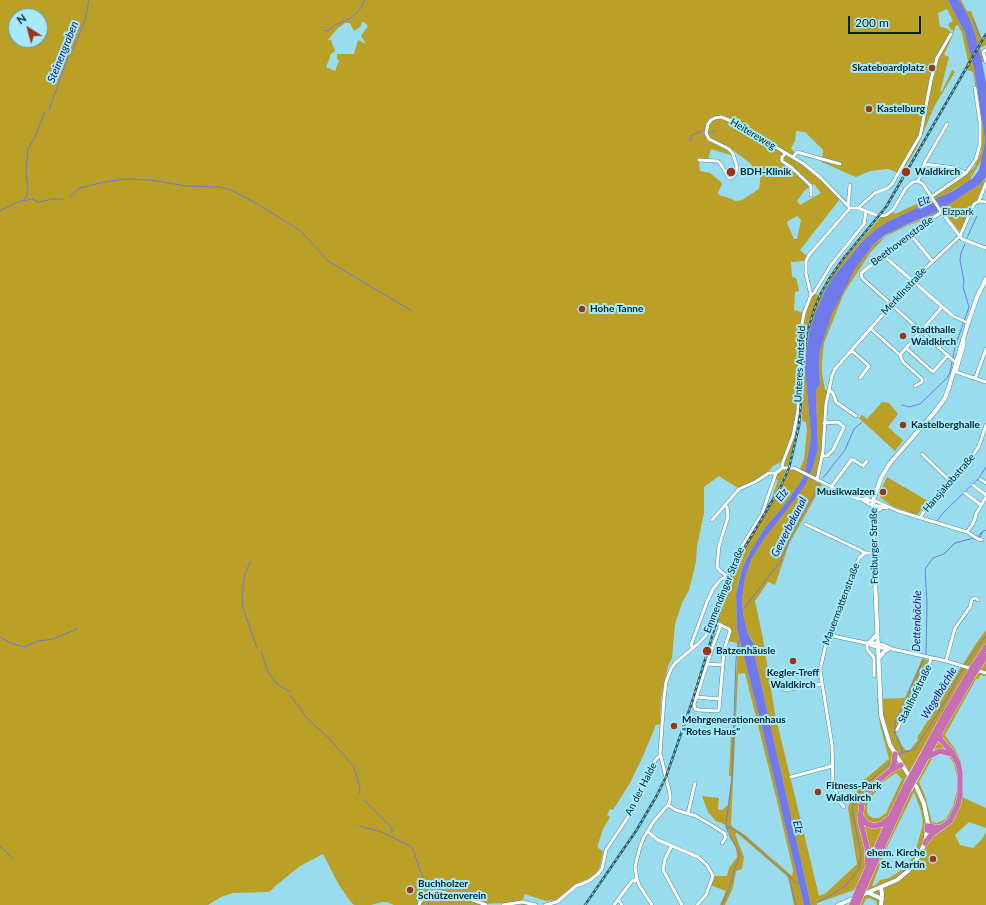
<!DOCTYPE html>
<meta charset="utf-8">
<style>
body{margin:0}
#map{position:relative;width:986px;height:905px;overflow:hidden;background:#98dcee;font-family:Lato,sans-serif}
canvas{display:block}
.north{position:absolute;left:8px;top:8px;width:40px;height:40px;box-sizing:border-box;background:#a5e9fb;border:1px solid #669aa8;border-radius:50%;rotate:324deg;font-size:11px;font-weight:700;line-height:16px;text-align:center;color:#07242b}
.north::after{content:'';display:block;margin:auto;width:14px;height:18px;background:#9c3516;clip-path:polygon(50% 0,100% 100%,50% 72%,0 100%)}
.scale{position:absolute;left:848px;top:16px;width:73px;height:18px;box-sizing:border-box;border:2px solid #07242b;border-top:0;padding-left:5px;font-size:12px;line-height:14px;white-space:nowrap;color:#07242b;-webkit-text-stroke:3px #a5e9fb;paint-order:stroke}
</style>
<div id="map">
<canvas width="986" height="905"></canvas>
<div class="north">N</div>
<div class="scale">200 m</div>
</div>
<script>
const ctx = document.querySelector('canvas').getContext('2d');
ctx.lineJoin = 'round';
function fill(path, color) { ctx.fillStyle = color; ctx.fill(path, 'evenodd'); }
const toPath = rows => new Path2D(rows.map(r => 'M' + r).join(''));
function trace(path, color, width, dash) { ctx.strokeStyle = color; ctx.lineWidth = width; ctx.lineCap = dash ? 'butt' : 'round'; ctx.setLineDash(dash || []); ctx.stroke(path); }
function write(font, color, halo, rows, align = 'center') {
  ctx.font = font + ' Lato,sans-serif'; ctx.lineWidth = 4; ctx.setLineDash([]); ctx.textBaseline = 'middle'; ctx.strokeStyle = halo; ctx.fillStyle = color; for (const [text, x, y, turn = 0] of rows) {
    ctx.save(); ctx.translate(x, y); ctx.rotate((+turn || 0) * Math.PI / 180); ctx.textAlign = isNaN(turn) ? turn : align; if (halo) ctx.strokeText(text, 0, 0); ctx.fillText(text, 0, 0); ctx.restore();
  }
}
fill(toPath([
 [0,0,948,0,965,33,968,42,974,68,985,139,984,148,982,159,969,181,936,200,933,197,974,168,981,152,982,139,980,112,973,72,967,70,968,67,966,65,968,61,962,33,958,25,956,25,953,34,953,30,951,30,949,27,948,24,953,21,947,9,938,13,940,27,946,28,951,32,949,36,952,37,944,55,949,57,940,92,942,91,952,70,955,72,935,105,917,147,901,174,888,169,870,171,856,177,851,175,822,162,823,150,805,132,796,131,795,141,791,148,795,153,793,157,813,171,840,199,800,250,808,257,806,261,791,262,792,277,796,278,797,281,799,291,795,292,794,310,804,313,814,293,819,296,809,321,802,361,800,362,796,425,783,462,781,462,773,466,770,470,753,482,738,488,719,476,704,487,704,513,697,546,696,562,689,590,682,603,675,624,672,658,668,666,661,699,660,724,656,725,653,732,643,756,630,783,613,810,610,809,607,815,610,817,603,829,598,844,598,848,603,851,600,867,593,877,576,884,556,900,546,901,525,894,522,902,531,905,521,905,520,902,485,904,442,891,439,891,470,899,484,905,394,905,387,902,382,902,371,905,354,905,350,901,339,885,323,854,300,866,279,883,269,892,233,893,221,897,208,905,0,905],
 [16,16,40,16,40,40,16,40],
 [362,22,364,22,368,26,361,36,366,44,358,40,354,54,337,54,337,58,339,61,335,71,326,67,330,57,330,55,335,51,331,40,328,40,337,29,345,23,350,23,354,31,360,27],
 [726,145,750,163,754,169,761,174,759,189,742,200,735,201,732,199,719,195,718,193,722,184,721,182,710,173,700,171,699,160,708,160,711,149,734,156,724,146],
 [814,184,821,193,800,205,797,201,804,191],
 [797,216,801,220,797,239,794,239,787,223,788,221],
 [959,0,961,0,967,11,971,11,982,39,980,43,981,43,986,38,986,45,980,48,984,60,982,61,975,34,969,17],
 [986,178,977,199,978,201,973,204,961,230,959,231,942,209,980,184],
 [929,198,933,201,887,222,875,230,862,242,834,276,826,289,816,311,809,333,806,355,805,369,811,437,804,476,789,499,764,529,750,552,742,569,738,583,736,594,737,629,763,732,804,905,794,905,789,881,787,876,737,833,735,834,744,857,742,869,736,871,733,888,725,905,720,905,726,891,710,885,713,876,727,876,729,868,737,857,736,847,730,838,729,834,730,833,727,830,726,825,716,821,708,812,702,796,719,798,718,809,722,810,728,805,731,782,731,776,729,776,731,736,733,736,738,643,728,641,732,631,730,628,718,622,730,582,737,563,746,545,776,498,790,468,798,470,800,469,804,459,807,430,806,422,802,421,804,360,808,336,814,312,821,296,832,276,841,263,881,217,885,217,893,212,895,214],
 [745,673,778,805,793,870,792,876,745,835,734,828,731,825,738,674],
 [939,211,934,216,909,225,886,236,870,253,844,293,824,343,822,362,822,373,825,390,829,390,826,404,825,440,817,480,815,480,822,485,789,544,775,585,768,582,755,601,763,639,775,714,819,896,826,893,857,864,848,808,850,802,864,780,889,759,880,725,877,699,905,698,922,659,928,660,927,665,923,668,895,730,902,746,906,750,910,750,918,740,917,738,954,678,975,645,986,630,986,643,956,690,904,781,912,792,943,732,973,678,986,659,986,676,980,675,979,679,976,679,945,735,955,749,961,762,963,778,962,794,964,798,986,808,986,828,969,822,955,835,960,845,973,848,982,839,986,832,986,905,877,905,876,901,870,898,866,899,863,905,860,905,868,885,855,888,854,890,817,903,817,905,811,905,755,657,753,641,748,634,743,614,742,600,745,578,752,558,764,539,797,497,809,478,812,470,818,449,816,397,816,390,820,384,819,362,820,350,832,314,842,292,855,269,874,244,891,232],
 [940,754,949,756,954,764,957,776,957,790,953,806,946,819,937,823,932,822,925,796,919,782,933,757],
 [896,773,902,779,886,813,879,818,873,818,868,815,867,811,867,805,870,799,883,782],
 [914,792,921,811,923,821,922,828,914,856,903,869,897,873,889,878,880,880,876,885,872,886,886,849],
 [882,402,889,403,898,414,888,427,903,440,895,451,859,418,862,415,867,419],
 [795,437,796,437,787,468,774,497,765,512,767,504,771,501,778,480,775,479,777,474,784,469,784,463],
 [887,477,928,501,917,515,892,506,881,498,879,494]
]), '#baa026');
fill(toPath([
 [948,0,959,0,969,17,975,34,982,61,986,59,986,60,982,62,986,83,986,177,980,184,939,211,910,223,885,235,874,244,855,269,832,314,820,350,819,362,820,384,816,390,816,397,818,449,812,470,806,484,797,497,764,539,752,558,745,578,742,600,743,614,748,634,754,644,755,657,811,905,804,905,763,732,737,629,736,594,742,569,750,552,764,529,789,499,804,476,811,437,805,369,806,355,809,333,816,311,826,289,834,276,862,242,875,230,887,222,953,191,973,178,979,170,984,148,985,139,974,68,965,33]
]), '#6f79eb');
trace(toPath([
 [973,19,980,37],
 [324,30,328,31,335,25,351,18,361,8,365,0],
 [49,110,68,57,75,45,86,17,89,0],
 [709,133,716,131],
 [689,140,691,140,692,135,702,131],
 [70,197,80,188,104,182,126,179,151,180,186,186,219,187,231,190,254,202,301,231,328,261,412,311],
 [23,201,33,199,38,202,54,199,63,199],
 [0,211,15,203,22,201,26,198,28,189,26,174,28,148,34,139,45,112],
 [967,238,977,216],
 [902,405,909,407,920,404,948,377,950,372,955,347,969,307,963,287,964,281,960,260,961,253,965,244],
 [823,478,845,450,854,429,862,422],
 [937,521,943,513,979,478,986,467],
 [978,536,982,532],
 [977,537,980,537,983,531,986,530],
 [250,562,244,578,242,596,243,608,257,648],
 [742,611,780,562,793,531,820,484],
 [0,637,13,644,25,647,38,641,53,639,77,629],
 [261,651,268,672,277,684,290,692],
 [926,655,927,603,925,569,933,558,944,554,955,543,974,538],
 [290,695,308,719,329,738,354,767,360,788,359,794],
 [902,753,902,749,895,734,895,723,924,658],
 [899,755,902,753,915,749,946,700,965,664,986,636],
 [363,799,392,828,392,832],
 [359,826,382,832,412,847,430,897,428,905],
 [727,826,741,834,791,878,790,882,796,905],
 [0,846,13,859],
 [794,881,798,884],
 [818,902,830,896,846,885,859,869,861,854,852,810,855,797,863,787,890,763],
 [722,905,730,886,734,870,740,855,727,830,726,825,732,777,736,660,738,643,740,640]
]), '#6f79eb', 1);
const street = toPath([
 [986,50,983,52,986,62],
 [785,154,782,157,782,161,792,168,811,186,811,195],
 [793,157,797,152,840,164],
 [699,160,717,161,720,163,729,178,733,177,736,173,737,167,733,154,729,149,709,139,706,133,708,124,711,120,715,118,721,117,734,122,804,164,821,178,850,208,858,208,879,216,886,215,893,210,906,188,913,182,918,181],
 [924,164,955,168,966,173],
 [918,181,923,184,940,210,962,239,986,248],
 [918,181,925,162,947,124],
 [931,197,966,173,976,159,980,144,980,122,975,88],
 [979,201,986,183],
 [848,206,850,185],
 [858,208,875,193,888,188,892,184,914,146,920,136,922,127,931,80,937,58,951,34],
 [942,212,934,217,861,273,862,278,955,362],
 [911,235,932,261],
 [884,256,953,316,968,323],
 [811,295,814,293,831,265,864,224,866,211],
 [870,328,900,355,903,362,922,379,922,382,915,386],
 [906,348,933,372,948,355],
 [851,350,869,366,860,378],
 [900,355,942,307],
 [956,372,964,345,964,340],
 [956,372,986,382],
 [975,379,986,349],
 [829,390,833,393,836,402,856,416],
 [922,454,950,481],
 [823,456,827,456,833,450,844,427,838,422,824,423],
 [782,468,783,462,793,436,798,411,801,330,804,313,811,295,806,274,806,261,809,255,850,208],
 [980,479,986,483],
 [817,480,823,451,826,404,832,376,835,369,913,280,960,236,974,204,979,201,986,202],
 [973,485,986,495],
 [831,487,852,459,863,466,867,461],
 [965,493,981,505],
 [861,499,869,504,887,508],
 [865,499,878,502,898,511,967,532,978,539,982,540],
 [725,506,727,507,728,517,719,546,717,567,720,571,727,576],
 [873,516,876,512,883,507],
 [920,518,928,505,968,463,979,446,986,425],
 [712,520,739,489,755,482,769,473,776,473],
 [805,524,860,550,865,553],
 [967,532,972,525,975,519,976,514,986,497],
 [712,621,729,629,730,631,724,650,719,709,718,711,699,710,695,709,694,704,714,643,721,625],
 [828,635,866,643,873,646,887,649],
 [867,643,870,642,884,645,892,649,946,661,986,673],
 [867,643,867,649,874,658,874,676],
 [693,648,691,645,707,602,713,589,720,580,727,576],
 [946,661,955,628,970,607,972,599,976,598,978,600],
 [707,664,723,665],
 [785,690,822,684],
 [696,697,720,699],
 [897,730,924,669,929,666,931,658],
 [791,777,832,766],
 [668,805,676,810,696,816,713,826,724,833,726,837,722,843],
 [844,807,840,802,833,784,832,745,820,670,828,635,859,558,865,553,873,553],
 [688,813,695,783],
 [647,831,658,840,698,857,707,865,713,876,706,895,697,905],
 [671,847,665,859,663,870,682,905],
 [618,899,622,905],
 [419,905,420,902,428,894,436,891,465,897,486,905],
 [503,905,522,902,536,905],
 [545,905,557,902,576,886,589,881,598,874,602,869,606,850,636,805,650,768,657,758,660,756],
 [614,905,632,881,637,879],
 [652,905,639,885,637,879,635,867,640,847,644,837,654,821,668,805,670,800,670,794,660,753,664,699,666,682,671,669,675,663,699,643,707,634,737,554,762,514,776,473,782,468,794,468,846,494,859,499,865,499,876,489]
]);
const secondary = toPath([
 [870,642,877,634],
 [879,658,884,652,888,649],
 [908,774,890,745,881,715,873,534,873,501,881,478,890,463,934,413,945,398,949,387,968,323,977,297,986,279],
 [881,887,882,894,881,905],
 [869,893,882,899],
 [838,905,897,880,908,871,916,861,925,843,928,824,924,804,916,786]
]);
const highway = toPath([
 [973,667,986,647],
 [978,668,986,656],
 [925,758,940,751,952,754],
 [915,769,940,723,968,675],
 [891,770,894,764,895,754],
 [918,773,940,732,972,677],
 [860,815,867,824,874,826,882,824,888,819],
 [927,826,940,828],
 [927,830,936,831],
 [925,843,932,834,950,821,958,805,960,794,960,772,958,763,951,751,940,739,940,732],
 [868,866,867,847,860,820,862,804,867,793,878,781,891,770,901,765],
 [865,886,879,854,909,789],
 [859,887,885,829,906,785]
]);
trace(street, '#4b8d9e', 4);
trace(secondary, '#4b8d9e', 5);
trace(highway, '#fff', 6);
trace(street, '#fff', 3);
trace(secondary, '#fff', 4);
trace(highway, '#c66fb2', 5.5);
const rail = toPath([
 [585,905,636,831,656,797,666,777,693,699,729,581,736,562,780,488,789,468,799,426,801,403,802,371,807,333,814,310,821,293,829,279,843,259,886,207,986,34]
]);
trace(rail, '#325a64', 2.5);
trace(rail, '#a5e9fb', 1, [3]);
const highwayBridge = toPath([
 [968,675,973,667],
 [972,677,978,668],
 [906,785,915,769],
 [909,789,918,773],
 [852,905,859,887],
 [857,905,865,886]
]);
trace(highwayBridge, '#fff', 6, []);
trace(highwayBridge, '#c66fb2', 5.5);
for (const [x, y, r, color] of [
 [932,68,4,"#9c3516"],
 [869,109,4,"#9c3516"],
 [731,172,5,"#9c3516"],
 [906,172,5,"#9c3516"],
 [582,309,4,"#9c3516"],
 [903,336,4,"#9c3516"],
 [903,425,4,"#9c3516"],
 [883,492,4,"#9c3516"],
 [707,651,5,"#9c3516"],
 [793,661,4,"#9c3516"],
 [674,726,4,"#9c3516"],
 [818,792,4,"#9c3516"],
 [933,859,4,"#9c3516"],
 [410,890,4,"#9c3516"]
]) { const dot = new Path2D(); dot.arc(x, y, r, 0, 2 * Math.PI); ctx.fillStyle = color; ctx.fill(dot); trace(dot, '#a5e9fb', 1.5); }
write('bold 10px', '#07242b', '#a5e9fb', [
 ["Skateboardplatz",924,68,"right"],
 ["Kastelburg",877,109],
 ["BDH-Klinik",740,172],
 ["Waldkirch",915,172],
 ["Hohe Tanne",590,309],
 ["Stadthalle",911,330],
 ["Waldkirch",911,342],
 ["Kastelberghalle",911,425],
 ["Musikwalzen",875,492,"right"],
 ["Batzenhäusle",716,651],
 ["Kegler-Treff",793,673,"center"],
 ["Waldkirch",793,685,"center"],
 ["Mehrgenerationenhaus",682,720],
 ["\"Rotes Haus\"",682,732],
 ["Fitness-Park",826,786],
 ["Waldkirch",826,798],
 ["ehem. Kirche",925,853,"right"],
 ["St. Martin",925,865,"right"],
 ["Buchholzer",418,884],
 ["Schützenverein",418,896]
], 'left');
write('10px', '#07242b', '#a5e9fb', [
 ["Heitereweg",753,134,31],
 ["Beethovenstraße",902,241,-37],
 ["Merklinstraße",904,291,-47],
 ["Unteres Amtsfeld",800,364,-87],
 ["Hansjakobstraße",949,483,-49],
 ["Freiburger Straße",874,546,-91],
 ["Emmendinger Straße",724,590,-68],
 ["Mauermattenstraße",841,604,-69],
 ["Stahlhofstraße",915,694,-64],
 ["An der Halde",641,789,-63]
]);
write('10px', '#312b13', '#a5e9fb', [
 ["Elzpark",958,212]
]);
write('italic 11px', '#21147a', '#a5e9fb', [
 ["Steinengraben",63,52,-68],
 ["Elz",924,201,-23],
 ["Elz",782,495,-53],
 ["Gewerbekanal",789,527,-63],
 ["Dettenbächle",917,621,-89],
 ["Wegelbächle",939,693,-59],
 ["Elz",798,827,77]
]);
</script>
